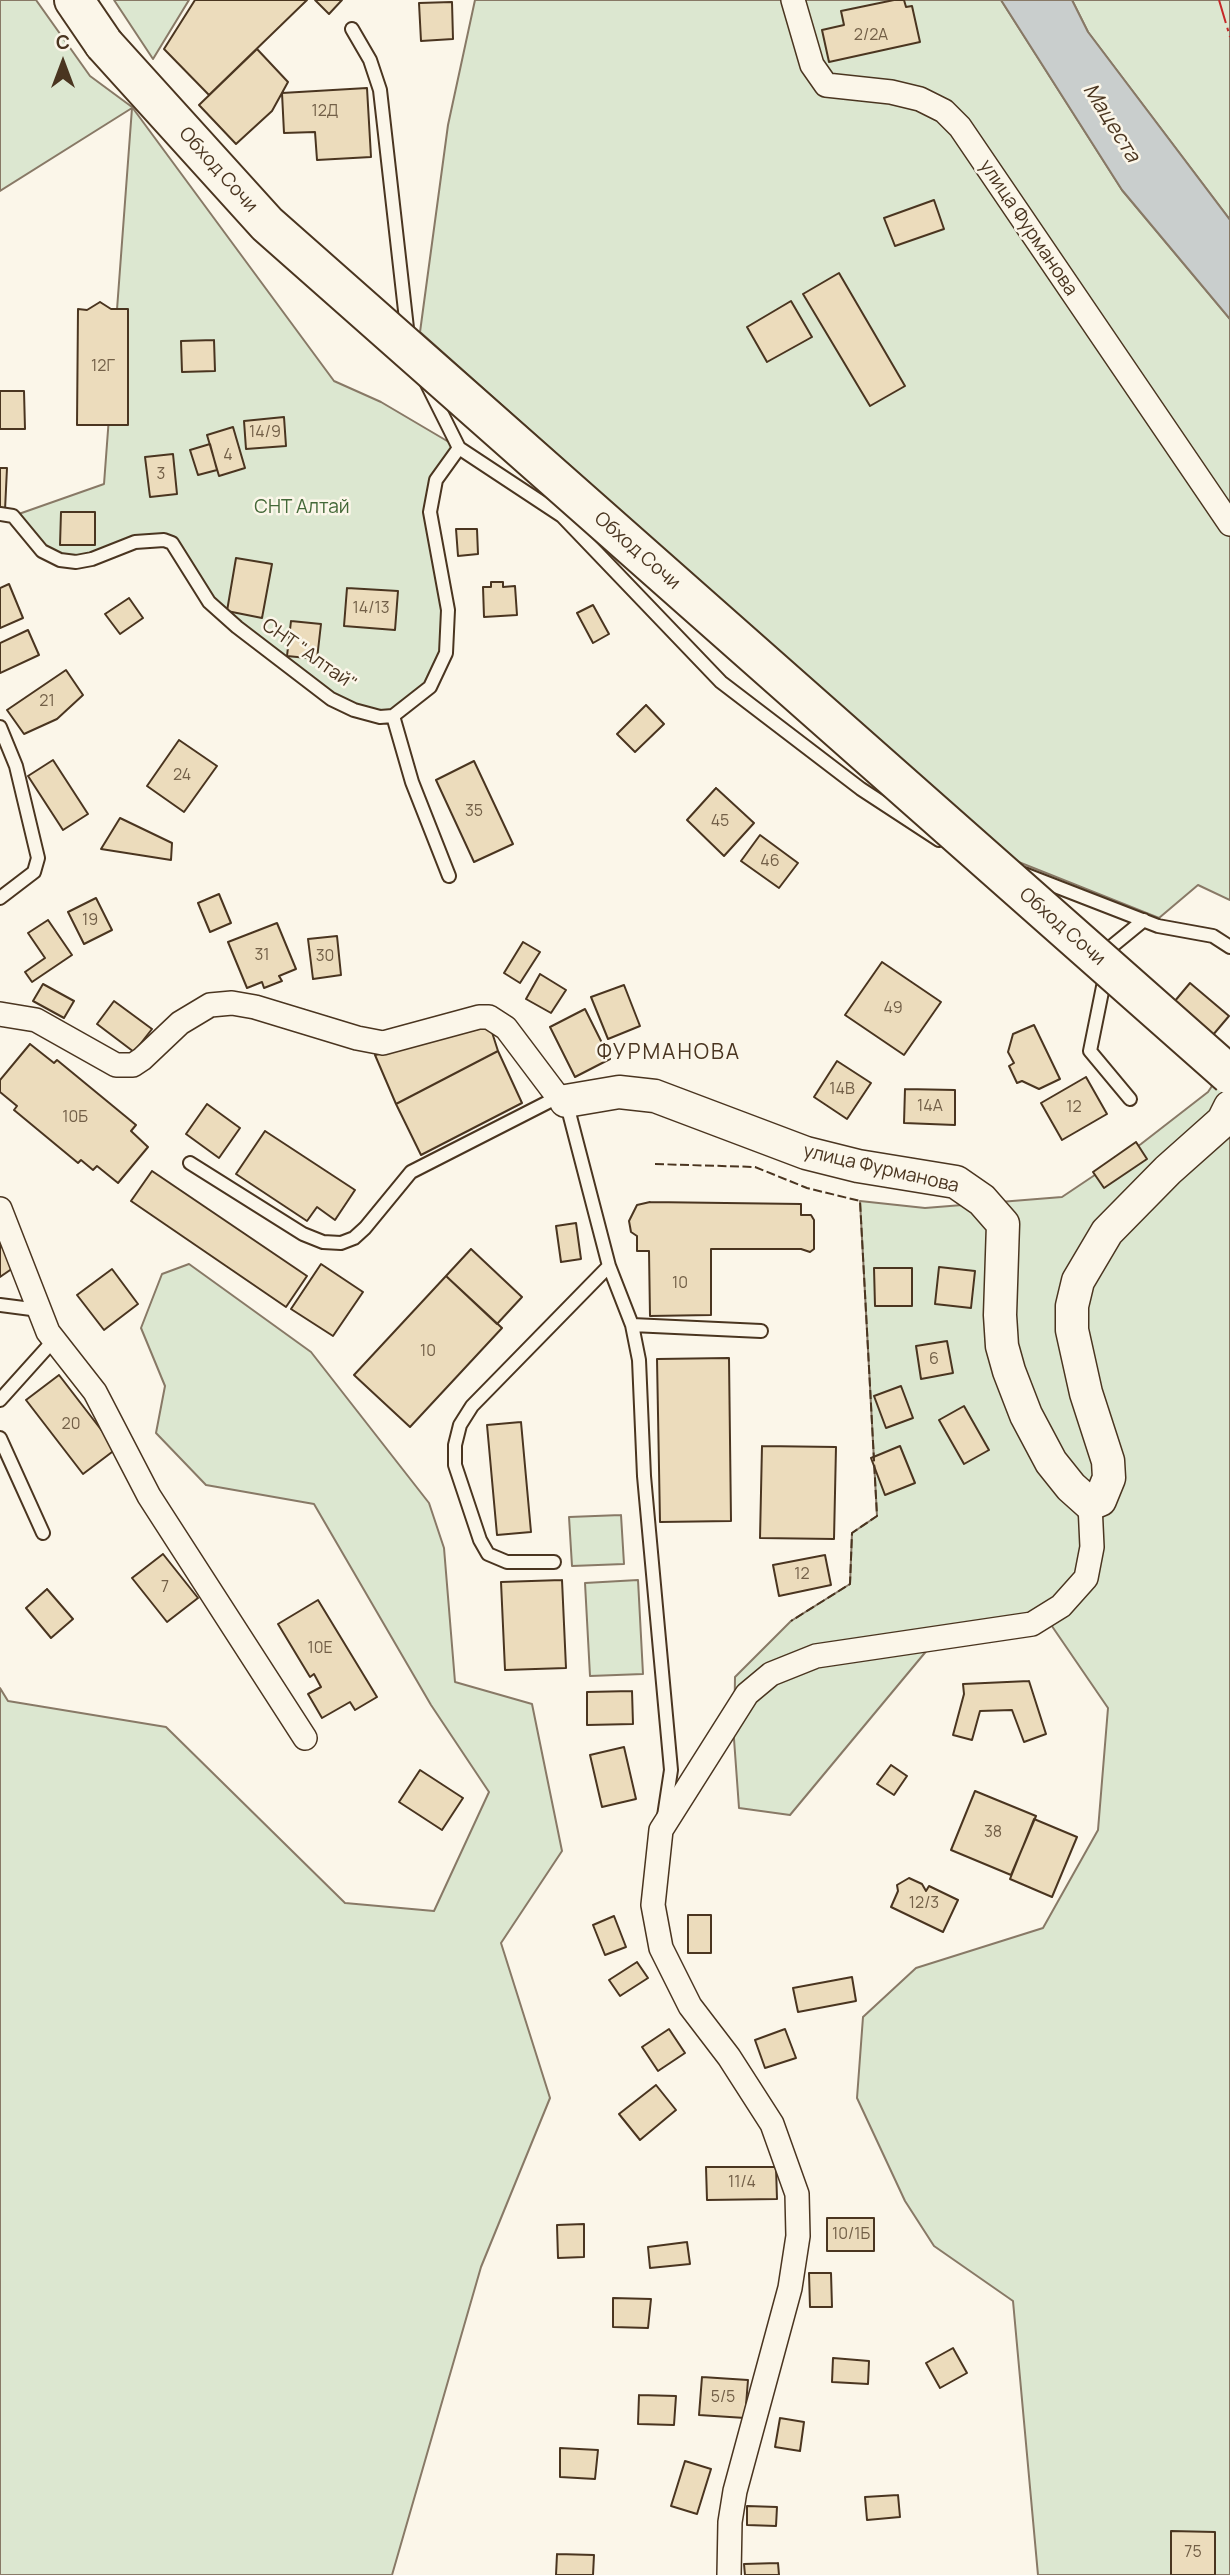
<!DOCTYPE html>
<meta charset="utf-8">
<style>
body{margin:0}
#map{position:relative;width:1230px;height:2575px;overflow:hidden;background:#fbf6e9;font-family:Manrope,sans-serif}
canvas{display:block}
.north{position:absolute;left:28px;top:28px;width:70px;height:70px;-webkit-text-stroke:5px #fbf6e9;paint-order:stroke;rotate:0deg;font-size:19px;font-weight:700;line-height:28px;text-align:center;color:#4a3520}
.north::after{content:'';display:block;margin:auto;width:24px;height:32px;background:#4a3520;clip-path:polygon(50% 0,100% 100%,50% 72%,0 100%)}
</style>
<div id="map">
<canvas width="1230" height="2575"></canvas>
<div class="north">С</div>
</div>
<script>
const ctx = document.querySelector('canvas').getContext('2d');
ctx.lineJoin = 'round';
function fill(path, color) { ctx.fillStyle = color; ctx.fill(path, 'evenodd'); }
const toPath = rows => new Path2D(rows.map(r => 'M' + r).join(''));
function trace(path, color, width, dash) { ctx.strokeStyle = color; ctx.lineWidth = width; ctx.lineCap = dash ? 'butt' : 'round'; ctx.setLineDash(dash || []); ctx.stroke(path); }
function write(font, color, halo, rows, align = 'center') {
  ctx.font = font + ' Manrope,sans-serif'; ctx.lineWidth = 5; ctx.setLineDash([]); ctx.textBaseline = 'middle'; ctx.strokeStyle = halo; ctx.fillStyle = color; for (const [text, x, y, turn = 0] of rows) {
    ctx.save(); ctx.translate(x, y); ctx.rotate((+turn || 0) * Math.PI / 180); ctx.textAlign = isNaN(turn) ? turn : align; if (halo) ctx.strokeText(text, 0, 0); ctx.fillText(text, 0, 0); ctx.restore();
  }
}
const green = toPath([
 [0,0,36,0,90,76,132,107,334,381,381,402,459,448,432,496,448,631,430,687,393,716,354,710,237,627,164,540,92,559,60,560,13,516,104,484,132,108,0,191,0,0],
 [114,0,189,0,153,59,114,0],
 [475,0,1001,0,1122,190,1230,319,1230,900,1198,885,1159,918,1011,859,420,332,448,125,475,0],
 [1072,0,1230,0,1230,220,1088,32,1072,0],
 [1230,1059,1230,2575,1038,2575,1013,2301,934,2246,905,2201,857,2098,863,2017,916,1968,1043,1928,1098,1830,1108,1708,1045,1616,943,1631,790,1815,739,1808,734,1739,735,1677,791,1621,850,1584,852,1533,877,1516,860,1201,925,1208,1062,1197,1141,1144,1208,1092,1230,1059],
 [189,1264,311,1352,429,1503,444,1548,455,1682,532,1704,562,1851,501,1943,550,2098,481,2267,392,2575,0,2575,0,1688,8,1701,166,1727,345,1903,434,1911,489,1792,431,1705,314,1504,206,1485,156,1433,165,1386,141,1328,162,1274,189,1264],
 [621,1515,624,1564,572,1566,569,1517,621,1515],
 [638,1580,643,1674,590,1676,585,1583,638,1580]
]);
fill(green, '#dce7d0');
trace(green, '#887966', 2);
const water = toPath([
 [1001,0,1072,0,1088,32,1230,220,1230,319,1122,190,1001,0]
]);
fill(water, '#c9cecd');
trace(water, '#887966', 2);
const building = toPath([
 [195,0,307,0,209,95,164,49,195,0],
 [315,0,342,0,329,14,315,0],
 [894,0,904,0,906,7,912,6,920,42,829,62,822,30,844,25,841,11,894,0],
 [452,2,453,39,421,41,419,3,452,2],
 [257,49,288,82,272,111,236,144,199,105,257,49],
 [367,88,371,157,317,160,315,132,284,133,282,93,367,88],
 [934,200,944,229,895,246,884,218,934,200],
 [839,273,905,386,870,406,803,294,839,273],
 [791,301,812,337,767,362,747,327,791,301],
 [100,302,111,309,128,309,128,425,77,425,78,309,87,310,100,302],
 [214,340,215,371,182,372,181,341,214,340],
 [0,391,24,391,25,429,0,429,0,391],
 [284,417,286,446,246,449,244,421,284,417],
 [233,427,245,468,219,476,207,435,233,427],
 [210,444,217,470,198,475,190,450,210,444],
 [173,454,177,494,150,497,145,457,173,454],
 [0,468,7,468,5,510,0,509,0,468],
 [61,512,95,512,95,545,60,545,61,512],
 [456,529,477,529,478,554,458,556,456,529],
 [236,558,272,564,262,618,227,611,236,558],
 [491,582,503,582,503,587,515,586,517,615,484,617,483,587,491,587,491,582],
 [9,584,23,618,0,628,0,588,9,584],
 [347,588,398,591,395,630,344,626,347,588],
 [129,598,143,618,120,634,105,614,129,598],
 [593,605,609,634,593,643,577,613,593,605],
 [291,621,321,624,317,659,287,656,291,621],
 [28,630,39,655,0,673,0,643,28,630],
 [66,670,83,695,57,719,24,734,7,710,66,670],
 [646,705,664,724,635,752,617,734,646,705],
 [179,740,217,766,184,812,147,786,179,740],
 [53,760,88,814,63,830,28,776,53,760],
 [474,761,513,844,474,862,436,780,474,761],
 [716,788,754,823,724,856,687,820,716,788],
 [120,818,172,843,171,860,101,849,120,818],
 [760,835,798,863,779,888,741,861,760,835],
 [219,894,231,923,210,932,198,903,219,894],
 [96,898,112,930,84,944,68,912,96,898],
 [48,920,72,955,32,982,25,972,45,958,28,933,48,920],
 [277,923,296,969,279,976,282,981,264,988,262,982,247,988,228,942,277,923],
 [337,936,341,975,313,979,308,939,337,936],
 [523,942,540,952,520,983,504,973,523,942],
 [882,962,941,1002,904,1055,845,1015,882,962],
 [540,974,566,990,551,1013,526,999,540,974],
 [1190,983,1229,1016,1207,1042,1169,1008,1190,983],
 [43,984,74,1001,64,1018,33,1001,43,984],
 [624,985,640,1026,608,1039,591,997,624,985],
 [114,1001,152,1029,134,1052,97,1024,114,1001],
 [585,1009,610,1059,575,1077,550,1027,585,1009],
 [1034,1025,1060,1079,1039,1089,1022,1081,1017,1083,1009,1066,1014,1063,1008,1052,1013,1034,1034,1025],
 [490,1026,498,1051,396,1104,375,1055,490,1026],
 [30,1044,54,1063,57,1060,136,1125,131,1131,148,1147,118,1183,97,1166,93,1170,81,1160,78,1163,14,1110,17,1106,0,1092,0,1080,30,1044],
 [498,1051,522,1103,421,1155,396,1104,498,1051],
 [837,1061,871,1083,847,1119,814,1097,837,1061],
 [1086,1077,1107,1114,1062,1140,1041,1103,1086,1077],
 [905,1089,955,1090,955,1125,904,1123,905,1089],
 [207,1104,240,1128,219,1158,186,1134,207,1104],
 [265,1131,355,1190,335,1220,317,1207,307,1221,236,1174,265,1131],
 [1136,1142,1147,1159,1104,1188,1093,1172,1136,1142],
 [152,1171,307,1276,286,1307,131,1201,152,1171],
 [650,1202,801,1204,801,1215,811,1215,814,1220,814,1249,810,1252,801,1249,711,1249,711,1315,650,1316,649,1251,637,1251,637,1236,631,1232,629,1221,637,1205,650,1202],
 [576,1223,581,1259,561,1262,556,1226,576,1223],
 [0,1244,16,1266,0,1277,0,1244],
 [471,1249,522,1297,497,1324,446,1276,471,1249],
 [321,1264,363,1292,333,1336,291,1309,321,1264],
 [939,1267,975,1271,971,1308,935,1304,939,1267],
 [874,1268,912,1268,912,1306,875,1306,874,1268],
 [112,1269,138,1304,104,1330,77,1295,112,1269],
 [446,1276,502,1328,410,1427,354,1375,446,1276],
 [947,1341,953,1373,921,1379,916,1346,947,1341],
 [729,1358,731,1521,660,1522,657,1359,729,1358],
 [59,1375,116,1449,83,1474,26,1400,59,1375],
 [901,1386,913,1418,886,1428,874,1396,901,1386],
 [964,1406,989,1450,964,1464,939,1420,964,1406],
 [521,1422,531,1532,497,1535,487,1425,521,1422],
 [762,1446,836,1447,834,1539,760,1538,762,1446],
 [900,1446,915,1483,885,1495,871,1458,900,1446],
 [163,1554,198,1598,167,1622,132,1578,163,1554],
 [825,1555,831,1585,779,1596,773,1565,825,1555],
 [562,1580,566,1668,505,1670,501,1582,562,1580],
 [47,1589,73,1619,51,1638,26,1608,47,1589],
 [318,1600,377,1697,355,1710,350,1702,322,1718,308,1694,321,1687,314,1674,310,1677,278,1624,318,1600],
 [1029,1681,1046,1734,1024,1742,1012,1710,980,1711,972,1740,953,1735,964,1694,963,1684,1029,1681],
 [632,1691,633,1724,587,1725,587,1692,632,1691],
 [624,1747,636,1799,602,1807,590,1755,624,1747],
 [891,1765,907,1776,894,1795,877,1784,891,1765],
 [420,1770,463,1798,442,1830,399,1802,420,1770],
 [975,1791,1036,1816,1011,1875,951,1850,975,1791],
 [1034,1819,1077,1837,1052,1897,1010,1879,1034,1819],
 [909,1878,922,1884,926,1891,929,1886,958,1900,943,1932,891,1907,898,1891,897,1885,909,1878],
 [688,1915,711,1915,711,1953,688,1953,688,1915],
 [614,1916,626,1947,605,1955,593,1925,614,1916],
 [637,1962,648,1978,620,1996,609,1980,637,1962],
 [852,1977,856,2001,798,2012,793,1988,852,1977],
 [669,2029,685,2053,658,2071,642,2047,669,2029],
 [785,2029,796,2058,765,2068,755,2040,785,2029],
 [656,2085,676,2110,640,2140,619,2114,656,2085],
 [706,2167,776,2167,777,2199,707,2200,706,2167],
 [827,2218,874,2218,874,2251,827,2251,827,2218],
 [584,2224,584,2257,558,2258,557,2225,584,2224],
 [687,2242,690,2264,650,2268,648,2247,687,2242],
 [809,2273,831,2273,832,2307,810,2307,809,2273],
 [613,2298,651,2299,648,2328,613,2327,613,2298],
 [953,2348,967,2373,940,2388,926,2363,953,2348],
 [833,2358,869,2361,868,2384,832,2382,833,2358],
 [702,2377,748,2380,745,2418,699,2415,702,2377],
 [639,2395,676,2396,674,2425,638,2424,639,2395],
 [780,2418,804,2422,800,2451,775,2447,780,2418],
 [560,2448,598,2450,595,2479,560,2477,560,2448],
 [685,2461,711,2469,697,2514,671,2506,685,2461],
 [898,2495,900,2517,867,2520,865,2497,898,2495],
 [747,2506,777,2507,776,2526,747,2525,747,2506],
 [1171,2531,1215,2532,1215,2575,1171,2575,1171,2531],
 [557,2554,594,2555,593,2575,556,2575,557,2554],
 [778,2563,779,2575,745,2575,744,2564,778,2563]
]);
fill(building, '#ecdcbc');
trace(building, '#4a3520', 2);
const lane = toPath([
 [352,29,370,60,380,90,408,337],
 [426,382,459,448,562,516,721,682,861,789,939,840],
 [0,514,13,516,42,551,60,560,76,562,92,559,135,542,164,540,172,543,209,602,237,627,331,699,354,710,380,717,393,716,430,687,446,653,448,610,430,512,436,480,459,448],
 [393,716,412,782,449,876],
 [0,727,16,766,38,858,34,872,0,898],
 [1024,874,1158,926,1213,936,1230,947],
 [1130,1099,1090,1051,1111,947,1144,920],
 [566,1101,609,1266,632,1325,639,1360,644,1476,671,1770,664,1816],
 [190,1163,303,1234,323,1242,341,1243,354,1238,365,1228,411,1172,558,1097],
 [0,1305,39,1310],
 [632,1325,761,1331],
 [0,1400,53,1341],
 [0,1438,43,1533],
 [554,1562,507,1562,488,1554,480,1540,455,1465,455,1445,460,1425,472,1406,609,1266]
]);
const street = toPath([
 [793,0,812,65,826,85,891,92,920,99,944,111,960,127,1230,524],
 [0,1014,36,1020,116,1065,133,1065,142,1059,180,1023,210,1005,232,1003,255,1007,357,1038,383,1043,479,1017,489,1017,506,1028,558,1097,566,1101],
 [0,1209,48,1332,95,1392,149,1496,305,1738],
 [729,2575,730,2522,735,2491,790,2288,798,2236,797,2194,772,2124,729,2057,690,2006,661,1948,653,1905,661,1830,747,1694,771,1674,816,1656,1032,1624,1061,1606,1086,1578,1092,1547,1090,1504]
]);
const secondary = toPath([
 [566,1101,619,1092,655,1096,806,1153,858,1166,956,1182,982,1200,1003,1224,1000,1315,1002,1346,1009,1371,1026,1415,1051,1462,1071,1487,1090,1504,1100,1500,1109,1478,1108,1461,1086,1393,1072,1330,1072,1306,1078,1281,1107,1232,1168,1170,1223,1121,1230,1107]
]);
const highway = toPath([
 [74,0,104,44]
]);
trace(lane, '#4a3520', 16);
trace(street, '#4a3520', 26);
trace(secondary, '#4a3520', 35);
trace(highway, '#4a3520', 42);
trace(lane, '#fbf6e9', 12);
trace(street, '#fbf6e9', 23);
trace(secondary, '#fbf6e9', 32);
trace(highway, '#fbf6e9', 38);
const highwayBridge = toPath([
 [104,44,267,224,1230,1075]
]);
trace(highwayBridge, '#4a3520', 42, []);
trace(highwayBridge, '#fbf6e9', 38);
trace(toPath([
 [655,1164,755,1167,807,1188,860,1201,877,1516,852,1533,850,1584,791,1621]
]), '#4a3520', 2, [9, 3.5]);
trace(toPath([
 [1219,0,1230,37]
]), '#c62828', 2, [24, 5, 3.5, 5]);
write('16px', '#725f47', null, [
 ["2/2А",871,36],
 ["12Д",325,112],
 ["12Г",103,367],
 ["14/9",265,433],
 ["4",228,456],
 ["3",161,475],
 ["14/13",371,609],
 ["21",47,702],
 ["24",182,776],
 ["35",474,812],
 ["45",720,822],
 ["46",770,862],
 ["19",90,921],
 ["31",262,956],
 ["30",325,957],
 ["49",893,1009],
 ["14В",842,1090],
 ["14А",930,1107],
 ["12",1074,1108],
 ["10Б",75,1118],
 ["10",680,1284],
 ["10",428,1352],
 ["6",934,1360],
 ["20",71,1425],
 ["12",802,1575],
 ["7",165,1588],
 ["10Е",320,1649],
 ["38",993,1833],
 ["12/3",924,1904],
 ["11/4",742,2183],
 ["10/1Б",851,2235],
 ["5/5",723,2398],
 ["75",1193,2553]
]);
write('19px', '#4a3520', '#fbf6e9', [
 ["Обход Сочи",218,170,48],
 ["улица Фурманова",1028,228,56],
 ["Обход Сочи",637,551,41],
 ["СНТ \"Алтай\"",309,655,35],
 ["Обход Сочи",1062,927,41],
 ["улица Фурманова",881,1169,13]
]);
write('19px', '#436837', '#fbf6e9', [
 ["СНТ Алтай",302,508]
]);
write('italic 21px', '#4a3520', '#fbf6e9', [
 ["Мацеста",1111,123,58]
]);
ctx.letterSpacing = '2px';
write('21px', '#4a3520', '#fbf6e9', [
 ["ФУРМАНОВА",669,1053]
]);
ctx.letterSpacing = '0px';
</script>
